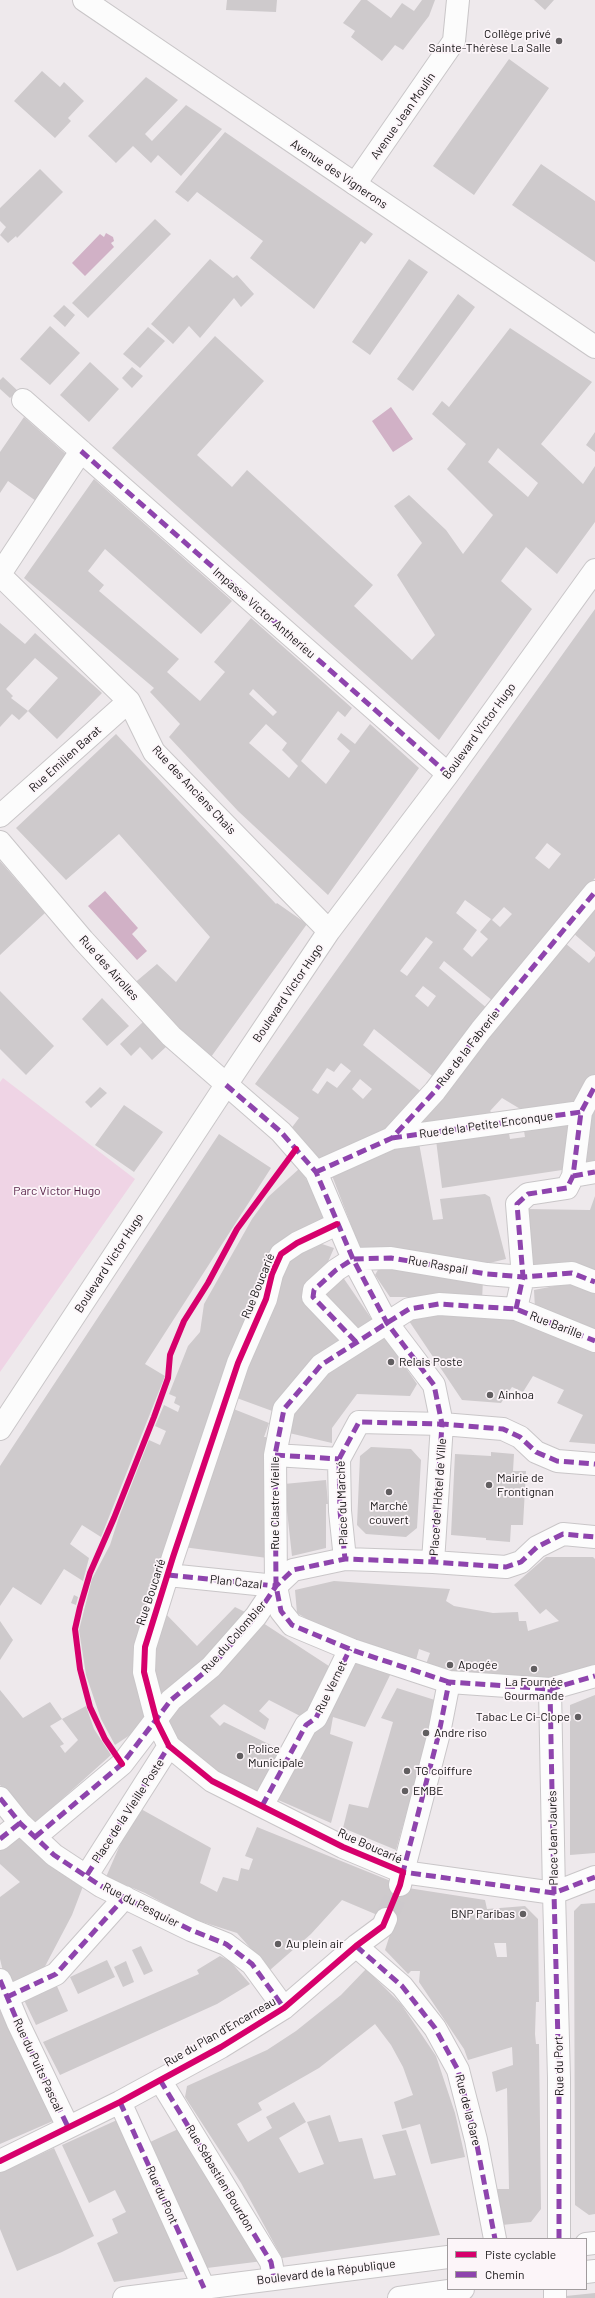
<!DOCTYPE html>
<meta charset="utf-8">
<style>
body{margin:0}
#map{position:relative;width:595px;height:2298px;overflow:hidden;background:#eee9ec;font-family:Barlow,sans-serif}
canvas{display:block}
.legend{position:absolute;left:447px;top:2238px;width:140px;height:52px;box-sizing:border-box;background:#fcf5f9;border:1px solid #a09b9d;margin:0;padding:5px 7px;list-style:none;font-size:12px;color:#151314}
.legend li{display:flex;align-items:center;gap:8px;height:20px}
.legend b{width:20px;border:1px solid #a09b9d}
</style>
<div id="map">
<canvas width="595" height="2298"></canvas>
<ul class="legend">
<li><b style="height:5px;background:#d6006c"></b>Piste cyclable</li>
<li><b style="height:5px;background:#8e44ad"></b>Chemin</li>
</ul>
</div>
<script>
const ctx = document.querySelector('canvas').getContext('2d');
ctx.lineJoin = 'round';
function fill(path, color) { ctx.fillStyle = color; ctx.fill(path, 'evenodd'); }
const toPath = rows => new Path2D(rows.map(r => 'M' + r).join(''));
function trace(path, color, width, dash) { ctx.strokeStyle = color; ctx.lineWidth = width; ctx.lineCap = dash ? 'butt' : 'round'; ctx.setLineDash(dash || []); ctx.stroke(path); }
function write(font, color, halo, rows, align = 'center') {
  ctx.font = font + ' Barlow,sans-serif'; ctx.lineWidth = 3.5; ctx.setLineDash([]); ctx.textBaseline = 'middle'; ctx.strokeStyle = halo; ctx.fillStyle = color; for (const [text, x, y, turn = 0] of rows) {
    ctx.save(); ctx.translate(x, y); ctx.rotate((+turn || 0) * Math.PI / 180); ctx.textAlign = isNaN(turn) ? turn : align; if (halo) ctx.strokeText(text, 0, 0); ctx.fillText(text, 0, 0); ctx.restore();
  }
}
fill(toPath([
 [3,1078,135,1179,0,1372,0,1082]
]), '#efd4e5');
fill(toPath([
 [106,233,113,237,114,241,111,243,114,247,85,276,72,263,100,234,104,237],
 [391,407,413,439,393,452,372,421],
 [105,891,138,928,132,934,147,951,137,960,88,906]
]), '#d1b1c6');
fill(toPath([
 [227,0,277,0,276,12,226,10],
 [361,0,367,0,391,18,402,3,414,11,422,0,435,0,429,16,403,50,395,45,382,61,351,37,355,31,343,23],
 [534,0,554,0,545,10],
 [509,59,549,88,474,195,433,166],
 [42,71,60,87,64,82,84,101,68,118,71,121,55,138,14,101],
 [146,77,178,100,145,134,152,141,186,105,222,129,181,176,158,155,151,163,133,146,116,163,88,136],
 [225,132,373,234,365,244,361,241,314,309,250,258,263,241,197,192,188,202,175,192],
 [541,164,595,201,595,262,512,205],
 [40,169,63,192,17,238,16,236,8,243,0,235,6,227,0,221,0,208],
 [155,219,171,234,88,318,72,303],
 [210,259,233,278,237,275,254,294,241,307,234,298,200,338,189,326,173,344,151,324],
 [409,259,428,272,370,355,352,342],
 [458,294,475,307,413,391,397,379],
 [64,305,75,315,65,327,53,316],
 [50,326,80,353,50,385,20,359],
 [148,327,165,341,140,368,123,354],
 [510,328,592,382,541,444,583,484,595,466,595,522,557,574,526,547,501,581,532,609,439,740,112,448,215,336,264,381,197,455,232,487,247,470,373,585,354,606,412,660,435,635,397,575,422,543,394,506,409,495,446,530,463,554,493,515,447,469,466,444,432,414,442,401,449,407],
 [498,448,538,483,528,497,488,462],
 [90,362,119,389,89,422,60,395],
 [132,367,143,376,132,388,122,378],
 [3,377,18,391,10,398,0,389,0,380],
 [24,417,68,456,36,501,8,481,0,493,0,452],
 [595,432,595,452,586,445],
 [94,479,232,601,201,634,105,549,88,571,104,585,99,591,179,659,167,672,200,701,225,672,214,662,251,618,352,708,345,717,338,711,301,761,326,784,350,751,337,739,341,733,355,744,370,724,419,768,328,895,238,811,169,737,180,724,150,692,154,688,24,578],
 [253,689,277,712,273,716,249,694],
 [266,724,287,743,282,750,298,766,289,778,249,743],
 [595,609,595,878,493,1001,444,961,439,968,488,1009,436,1079,374,1029,363,1045,423,1093,392,1127,324,1163,290,1130,299,1118,255,1084],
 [547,843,561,854,549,869,535,858],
 [465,900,491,919,480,932,488,939,472,957,463,949,477,930,456,913],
 [504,907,512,914,500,927,492,920],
 [426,937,433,942,407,976,400,971],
 [423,986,436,996,428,1007,415,996],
 [341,1063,351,1071,337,1088,327,1081,318,1094,312,1090,327,1068,334,1072],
 [360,1079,372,1089,363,1099,352,1089],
 [0,623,25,644,35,633,102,693,57,739,28,711,19,720,12,714,0,727],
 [35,658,58,678,28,711,11,698,13,696,6,689],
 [116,734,276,904,277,903,307,924,211,1057,132,985,157,964,176,982,210,937,119,834,66,880,16,828],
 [0,861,45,913,0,955],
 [595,908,595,952,573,933],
 [565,943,589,963,595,956,595,1076,577,1107,522,1110,502,1098,490,1111,497,1118,458,1126,414,1123],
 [0,991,54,1046,26,1075,0,1049],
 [102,998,129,1026,107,1046,82,1019],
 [144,1021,167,1046,152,1060,140,1047,131,1056,120,1044],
 [100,1087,107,1093,91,1108,85,1102],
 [595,1103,595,1166,578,1168],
 [124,1105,163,1132,134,1172,95,1145],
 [576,1121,562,1170,442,1188,436,1140,508,1128,510,1139,525,1137,523,1125],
 [219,1134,271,1168,145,1364,165,1376,101,1537,82,1525,70,1544,89,1558,83,1581,64,1569,41,1605,13,1587,0,1606,0,1466],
 [419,1143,433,1220,443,1219,440,1199,485,1194,490,1197,506,1259,481,1265,360,1248,331,1173,373,1151],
 [300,1168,316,1197,324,1219,281,1249,140,1641,151,1721,115,1745,101,1719,86,1675,79,1630,92,1579,110,1545,119,1517,149,1440,160,1445,166,1431,155,1426,164,1405,178,1412,180,1406,174,1403,176,1397,169,1394,188,1346,200,1332,204,1304,252,1219,268,1197],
 [595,1196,595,1273,531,1267,525,1209,590,1210],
 [310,1240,334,1248,324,1271,318,1279,344,1336,306,1370,275,1412,234,1397,286,1258],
 [382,1263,483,1279,482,1301,437,1297,390,1297,375,1275],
 [340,1273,373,1321,355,1336,315,1295],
 [570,1283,595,1288,595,1334,535,1309,534,1290],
 [430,1312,489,1312,529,1323,595,1349,595,1444,569,1442,583,1415,557,1403,564,1390,533,1376,523,1392,512,1387,501,1403,462,1400,409,1321],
 [382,1333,417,1384,410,1396,357,1394,332,1428,332,1443,289,1433,294,1412,313,1380],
 [231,1408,269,1423,264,1437,266,1437,270,1465,275,1559,183,1547],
 [371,1447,411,1449,421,1460,417,1528,406,1537,366,1534,357,1525,360,1456],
 [491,1452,514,1454,513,1471,526,1471,523,1525,511,1525,510,1542,486,1540,486,1538,451,1535,455,1454,491,1456],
 [326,1480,328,1504,326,1504,326,1548,292,1556,284,1484],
 [546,1557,593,1557,595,1559,595,1664,552,1679,466,1677,425,1667,430,1653,419,1649,415,1664,339,1638,297,1613,295,1590,334,1581,450,1589,446,1601,454,1606,493,1613,518,1612,519,1621,526,1621,528,1631,559,1621,546,1609,540,1614,514,1585],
 [74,1595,78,1597,76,1605,71,1603],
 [235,1607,251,1615,170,1691,155,1694,150,1652,163,1611,197,1646],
 [0,1621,13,1640,0,1660],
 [260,1621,335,1670,304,1718,269,1700,259,1711,269,1719,265,1730,224,1704,210,1716,220,1726,224,1722,283,1751,261,1793,196,1762,163,1723],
 [352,1655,392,1671,365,1727,333,1717,330,1734,353,1742,331,1823,276,1799],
 [397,1688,438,1701,396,1850,343,1828,349,1804,368,1808,393,1722,381,1718],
 [0,1690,23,1718,50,1702,62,1719,50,1726,64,1744,60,1746,65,1753,78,1740,62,1719,86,1706,94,1729,111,1755,33,1825,0,1785],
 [595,1695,595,1853,570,1855,570,1705],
 [141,1809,211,1848,200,1883,217,1892,223,1877,238,1881,241,1868,249,1870,253,1859,245,1856,257,1827,408,1888,485,1900,487,1909,525,1906,538,1919,539,2002,536,2002,535,2034,536,2044,539,2044,541,2209,531,2222,502,2225,497,2189,509,2189,507,2088,496,2092,492,2072,513,2065,512,2047,468,2060,464,2049,419,1982,420,1971,411,1971,408,1974,385,1950,394,1922,342,1900,311,1934,270,1970,237,1933,190,1918,145,1893,106,1877,123,1838],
 [494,1943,506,1943,507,1957,497,1957],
 [18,1831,85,1881,72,1915,41,1974,6,1984,0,1959,0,1897,20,1882,0,1864,0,1849],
 [595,1903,595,2214,589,2215,575,2205,574,1911,581,1904],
 [141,1946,153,1971,144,1975,132,1950],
 [220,1956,230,1961,250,1984,217,2004,60,2075,43,2042,199,1974,197,1970],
 [107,1960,115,1977,78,1994,70,1977],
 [126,1961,134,1982,123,1987,114,1967],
 [366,1969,401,2004,436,2056,455,2113,465,2157,431,2164,420,2124,402,2129,394,2102,413,2095,403,2067,391,2045,375,2024,319,2068,258,2103,262,2110,237,2124,248,2142,272,2128,266,2117,294,2102,306,2122,279,2138,299,2173,324,2164,307,2122,330,2115,339,2142,362,2138,374,2179,396,2175,382,2135,406,2130,440,2235,282,2258,241,2183,185,2097,187,2086,267,2050,296,2031,341,1995],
 [56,1984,68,2011,36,2025,23,1998],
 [0,2010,53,2121,0,2144],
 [117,2120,188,2271,114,2282,97,2243,118,2233,112,2219,126,2212,115,2190,89,2203,62,2145],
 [187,2125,263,2261,207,2268,148,2143],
 [54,2148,94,2236,62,2252,17,2271,0,2229,0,2173],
 [595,2293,595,2298,567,2298,566,2296]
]), '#cecacc');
trace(toPath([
 [386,1919,400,1885]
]), '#cdc9cc', 22, [22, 11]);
const minor = toPath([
 [355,184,454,41,458,0],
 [23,400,448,774],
 [0,574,81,451],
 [0,575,129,701,154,752,329,931],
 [0,816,129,701],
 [0,842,83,940,171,1036,281,1132,316,1172,353,1259,387,1323,434,1385,442,1424,359,1422,339,1459,340,1511,345,1559],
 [392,1138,581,1112],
 [316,1172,392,1138,435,1091,481,1030,595,892],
 [573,1176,595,1172],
 [337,1224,297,1243,281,1254,272,1274,266,1299,238,1363,173,1557,145,1647,144,1672,157,1722,169,1746,212,1781,343,1847,403,1872,400,1885],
 [516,1309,523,1277,517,1204,528,1194,567,1188,573,1176,581,1112,595,1086],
 [356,1342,313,1297,314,1290,336,1270,353,1259,391,1258,487,1274,523,1277,572,1273,595,1282],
 [0,1429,226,1085,329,931,448,774,595,570],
 [275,1455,339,1459],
 [433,1562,442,1424,503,1429,520,1437,536,1452,557,1461,595,1464],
 [168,1575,276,1586],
 [449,1682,352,1650,292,1625,281,1611,276,1586,275,1455,284,1409,321,1365,409,1309,439,1304,516,1309,595,1341],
 [550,1689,595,1676],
 [0,1798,20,1823,54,1855,101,1886,191,1930,226,1944,252,1964,284,2008],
 [262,1806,306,1725,316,1718,350,1649],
 [35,1837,122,1764,171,1700,211,1667,256,1616,276,1586,293,1570,345,1559,433,1562,506,1567,521,1562,537,1547,563,1534,595,1537],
 [0,1839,20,1823],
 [87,1875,169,1746],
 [356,1946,402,1986,435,2028,458,2070,476,2140,495,2239],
 [0,1980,18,2023,68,2127],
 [7,1997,56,1974,125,1897],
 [160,2080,271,2262,274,2278],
 [120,2102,204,2288],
 [0,2161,120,2102,221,2047,284,2008,356,1946,383,1926,386,1919],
 [559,2239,559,2078,554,1893,550,1689,449,1682,439,1733,403,1872,554,1893,595,1877],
 [555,2289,555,2298]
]);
const secondary = toPath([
 [84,0,595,347],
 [586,2244,595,2243],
 [586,2272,595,2271],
 [124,2298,448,2257],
 [399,2298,463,2289]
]);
trace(minor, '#c9c6c8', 24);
trace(secondary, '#c9c6c8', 24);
trace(minor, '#fcfcfc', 22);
trace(secondary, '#fcfcfc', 22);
trace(toPath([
 [81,451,448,774],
 [226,1085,281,1132,316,1172,353,1259,387,1323,434,1385,442,1424,359,1422,339,1459,340,1511,345,1559],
 [392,1138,581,1112],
 [316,1172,392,1138,435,1091,481,1030,595,892],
 [573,1176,595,1172],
 [516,1309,523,1277,517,1204,528,1194,567,1188,573,1176,581,1112,595,1086],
 [356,1342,313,1297,314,1290,336,1270,353,1259,391,1258,487,1274,523,1277,572,1273,595,1282],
 [275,1455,339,1459],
 [433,1562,442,1424,503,1429,520,1437,536,1452,557,1461,595,1464],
 [168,1575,276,1586],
 [449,1682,352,1650,292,1625,281,1611,276,1586,275,1455,284,1409,321,1365,409,1309,439,1304,516,1309,595,1341],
 [550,1689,595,1676],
 [0,1798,20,1823,54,1855,101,1886,191,1930,226,1944,252,1964,284,2008],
 [262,1806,306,1725,316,1718,350,1649],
 [35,1837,122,1764,171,1700,211,1667,256,1616,276,1586,293,1570,345,1559,433,1562,506,1567,521,1562,537,1547,563,1534,595,1537],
 [0,1839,20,1823],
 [87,1875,169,1746],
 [356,1946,402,1986,435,2028,458,2070,476,2140,495,2239],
 [0,1980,18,2023,68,2127],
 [7,1997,56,1974,125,1897],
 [160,2080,271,2262,274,2278],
 [120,2102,204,2288],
 [559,2239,559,2078,554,1893,550,1689,449,1682,439,1733,403,1872,554,1893,595,1877]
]), '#8e44ad', 5, [10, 5]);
trace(toPath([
 [122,1764,105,1739,90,1707,80,1669,75,1629,80,1607,90,1573,114,1518,154,1417,168,1378,170,1355,184,1321,208,1283,237,1229,296,1149],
 [0,2161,120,2102,221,2047,284,2008,356,1946,383,1926,400,1885,403,1872,343,1847,212,1781,169,1746,157,1722,144,1672,145,1647,173,1557,238,1363,266,1299,272,1274,281,1254,297,1243,337,1224]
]), '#d6006c', 6);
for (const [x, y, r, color] of [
 [559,41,4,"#615e60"],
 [391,1362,4,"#615e60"],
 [490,1395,4,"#615e60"],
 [489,1485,4,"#615e60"],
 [389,1492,4,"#615e60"],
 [450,1665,4,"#615e60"],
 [534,1669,4,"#615e60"],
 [578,1717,4,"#615e60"],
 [426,1733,4,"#615e60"],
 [240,1756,4,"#615e60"],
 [407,1771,4,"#615e60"],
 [405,1791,4,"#615e60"],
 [523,1914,4,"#615e60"],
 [278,1944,4,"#615e60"]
]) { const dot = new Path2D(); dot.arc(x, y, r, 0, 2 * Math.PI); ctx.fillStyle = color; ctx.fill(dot); trace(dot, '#fcf5f9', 1.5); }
write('12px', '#151314', '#fcf5f9', [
 ["Collège privé",551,34,"right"],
 ["Sainte-Thérèse La Salle",551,48,"right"],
 ["Relais Poste",399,1362],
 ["Ainhoa",498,1395],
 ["Mairie de",497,1478],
 ["Frontignan",497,1492],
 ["Marché",389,1506,"center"],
 ["couvert",389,1520,"center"],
 ["Apogée",458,1665],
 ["La Fournée",534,1682,"center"],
 ["Gourmande",534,1696,"center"],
 ["Tabac Le Ci-Clope",570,1717,"right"],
 ["Andre riso",434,1733],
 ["Police",248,1749],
 ["Municipale",248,1763],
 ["TG coiffure",415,1771],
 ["EMBE",413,1791],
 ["BNP Paribas",515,1914,"right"],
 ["Au plein air",286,1944]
], 'left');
write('12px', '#151314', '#fcf5f9', [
 ["Avenue Jean Moulin",403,116,-55],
 ["Avenue des Vignerons",339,174,34],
 ["Impasse Victor Antherieu",264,613,41],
 ["Boulevard Victor Hugo",479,731,-54],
 ["Rue Emilien Barat",65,759,-42],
 ["Rue des Anciens Chais",194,790,47],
 ["Rue des Airolles",109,968,48],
 ["Boulevard Victor Hugo",288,993,-56],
 ["Rue de la Fabrerie",468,1048,-52],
 ["Rue de la Petite Enconque",486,1125,-8],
 ["Boulevard Victor Hugo",109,1263,-57],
 ["Rue Raspail",438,1265,10],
 ["Rue Boucarié",258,1286,-68],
 ["Rue Barille",556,1325,21],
 ["Place de l'Hôtel de Ville",438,1497,-86],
 ["Rue Clastre Vieille",275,1503,-90],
 ["Place du Marché",342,1503,-92],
 ["Plan Cazal",236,1582,6],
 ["Rue Boucarié",151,1592,-72],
 ["Rue du Colombier",234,1637,-49],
 ["Rue Vernet",331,1687,-64],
 ["Place de la Vieille Poste",128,1811,-57],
 ["Place Jean Jaurès",553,1838,-91],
 ["Rue Boucarié",370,1846,24],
 ["Rue du Pesquier",141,1905,27],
 ["Rue du Plan d'Encarneau",220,2032,-30],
 ["Rue du Puits Pascal",38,2065,65],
 ["Rue du Port",559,2066,-91],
 ["Rue de la Gare",468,2110,76],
 ["Rue Sébastien Bourdon",220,2178,59],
 ["Rue du Pont",162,2195,66],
 ["Boulevard de la République",326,2272,-7]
]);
write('12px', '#531d44', '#fcf5f9', [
 ["Parc Victor Hugo",57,1191]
]);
</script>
